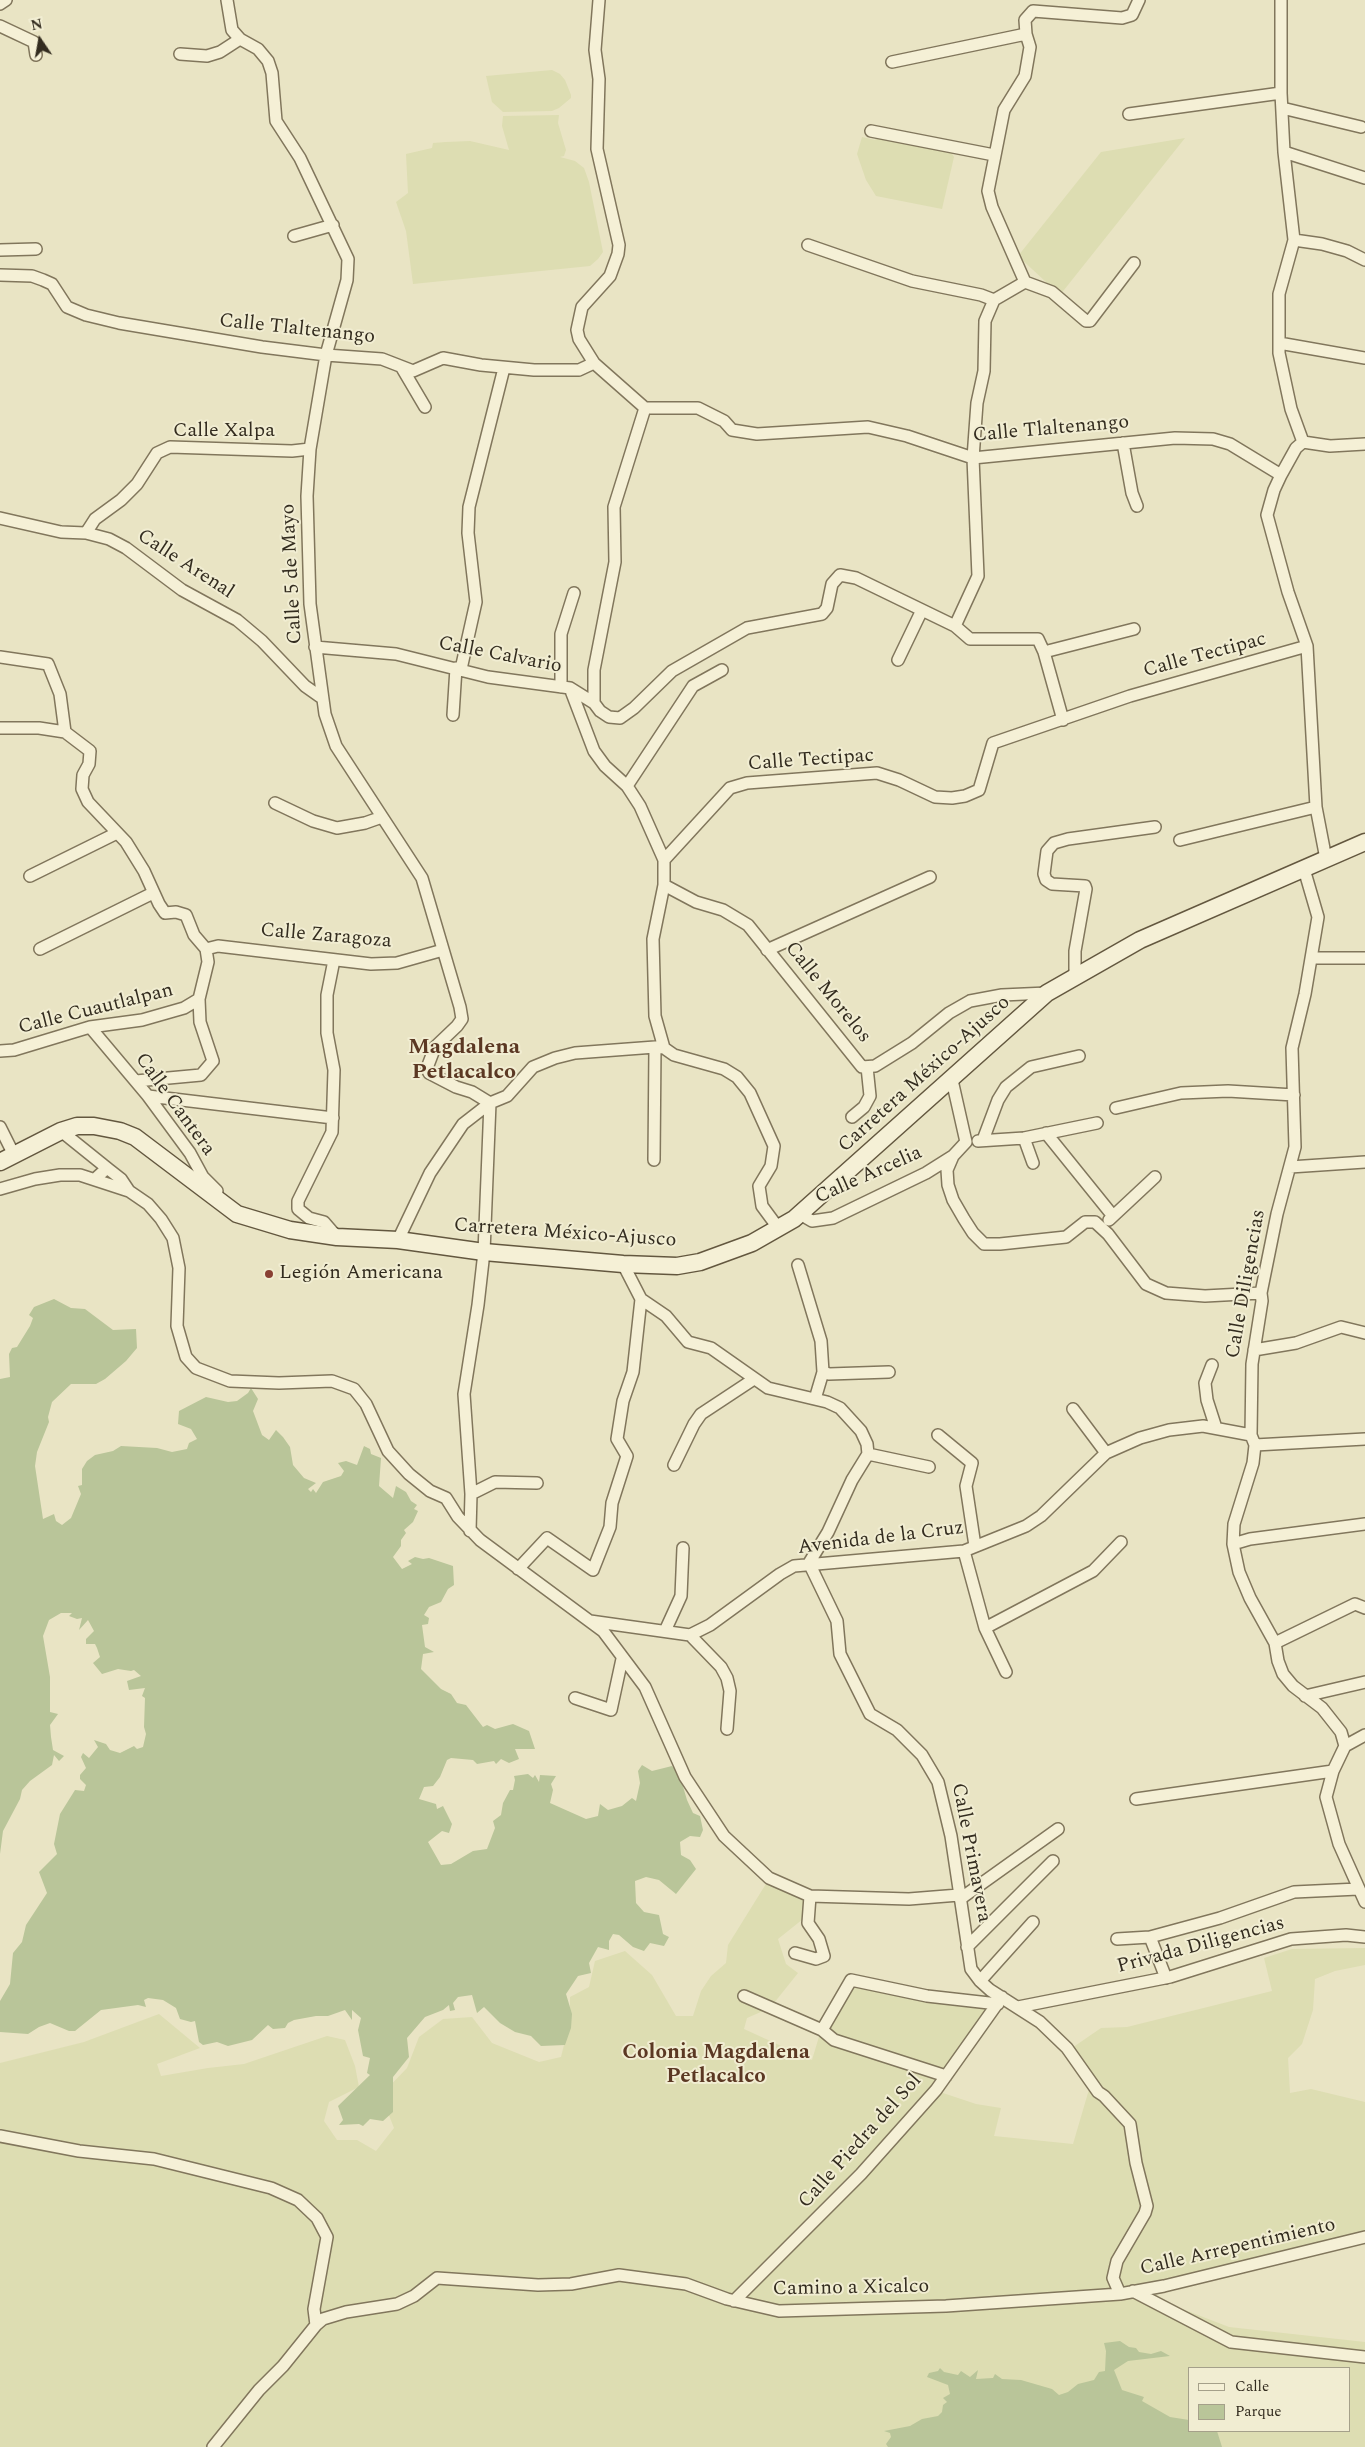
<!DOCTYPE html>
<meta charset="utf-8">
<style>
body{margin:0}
#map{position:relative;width:1365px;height:2447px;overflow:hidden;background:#e9e4c4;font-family:Spectral,serif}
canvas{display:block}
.legend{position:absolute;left:1188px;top:2367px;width:162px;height:65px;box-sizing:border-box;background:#f1edd2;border:1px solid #a5a08a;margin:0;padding:6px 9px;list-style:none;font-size:15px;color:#332c1f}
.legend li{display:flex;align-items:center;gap:10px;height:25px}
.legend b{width:25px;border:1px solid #a5a08a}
.north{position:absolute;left:15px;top:15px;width:50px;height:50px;-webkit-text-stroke:4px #f1edd2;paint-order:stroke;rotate:348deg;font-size:14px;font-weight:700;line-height:20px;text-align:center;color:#332c1f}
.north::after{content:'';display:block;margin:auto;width:18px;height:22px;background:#332c1f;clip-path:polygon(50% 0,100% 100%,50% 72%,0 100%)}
</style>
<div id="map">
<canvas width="1365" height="2447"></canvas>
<ul class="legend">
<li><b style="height:6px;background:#f5f0d6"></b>Calle</li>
<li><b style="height:14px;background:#b9c599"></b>Parque</li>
</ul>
<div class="north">N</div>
</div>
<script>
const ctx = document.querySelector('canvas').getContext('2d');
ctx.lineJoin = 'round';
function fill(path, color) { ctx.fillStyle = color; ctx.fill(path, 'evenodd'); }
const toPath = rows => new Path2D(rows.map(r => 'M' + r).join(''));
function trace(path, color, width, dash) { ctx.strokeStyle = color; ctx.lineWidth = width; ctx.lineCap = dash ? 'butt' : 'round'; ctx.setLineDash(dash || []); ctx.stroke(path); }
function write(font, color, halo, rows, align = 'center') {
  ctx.font = font + ' Spectral,serif'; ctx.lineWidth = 4; ctx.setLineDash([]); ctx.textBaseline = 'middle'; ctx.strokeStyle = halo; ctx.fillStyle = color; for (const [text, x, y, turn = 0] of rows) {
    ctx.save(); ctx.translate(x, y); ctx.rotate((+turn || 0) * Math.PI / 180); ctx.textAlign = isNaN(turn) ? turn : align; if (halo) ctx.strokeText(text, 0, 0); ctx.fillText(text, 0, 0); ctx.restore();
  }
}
fill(toPath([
 [552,70,560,74,565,80,571,95,571,98,559,108,552,111,503,112,492,102,486,76],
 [559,115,558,123,566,150,564,156,560,157,575,161,584,168,589,182,603,252,598,259,590,266,413,284,406,231,396,202,408,193,406,154,432,148,433,143,446,142,470,141,509,150,502,126,503,116],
 [862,137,875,140,877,137,950,150,954,157,942,209,876,196,866,180,857,154],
 [1185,138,1060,295,1018,256,1101,152],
 [769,1879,804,1894,803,1919,778,1939,786,1964,798,1973,770,2008,747,2018,744,2029,812,2060,821,2030,836,1993,850,1980,926,1994,1001,1996,934,2090,976,2104,1001,2108,994,2136,1073,2144,1090,2086,1069,2050,1101,2028,1127,2027,1272,1991,1264,1958,1292,1949,1365,1948,1365,1965,1335,1971,1315,1979,1313,2010,1302,2044,1288,2058,1290,2093,1311,2089,1365,2102,1365,2234,1148,2289,1172,2305,1229,2327,1365,2342,1365,2447,1101,2447,961,2427,902,2447,0,2447,0,2063,84,2042,159,2014,200,2048,157,2064,161,2076,208,2068,244,2064,327,2036,345,2040,355,2066,359,2087,329,2102,324,2121,337,2140,357,2140,376,2151,394,2128,381,2095,407,2068,419,2037,443,2019,472,2017,492,2043,539,2062,561,2057,570,2021,570,1997,589,1987,595,1961,625,1951,652,1975,676,2016,693,2016,701,1991,711,1976,726,1963,728,1945],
 [1189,2368,1349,2368,1349,2431,1189,2431]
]), '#ddddb2');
fill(toPath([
 [54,1299,71,1308,85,1309,113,1330,136,1329,137,1348,126,1361,105,1379,96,1384,71,1384,52,1402,48,1417,49,1422,37,1452,35,1466,43,1519,54,1514,56,1521,62,1525,71,1518,81,1494,78,1486,82,1485,82,1469,87,1461,95,1455,113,1451,121,1446,157,1448,172,1452,187,1449,189,1443,197,1439,191,1429,178,1424,179,1411,206,1397,228,1402,237,1401,248,1393,251,1388,258,1399,253,1411,262,1435,269,1440,276,1430,283,1437,290,1447,293,1465,304,1478,316,1483,308,1489,311,1492,313,1489,316,1493,323,1482,341,1476,344,1471,338,1463,346,1461,357,1465,364,1446,370,1449,371,1454,381,1458,379,1486,393,1498,396,1486,406,1492,411,1501,417,1505,414,1509,418,1511,413,1522,404,1530,406,1533,401,1540,401,1546,393,1557,402,1569,412,1564,408,1561,415,1557,423,1559,429,1558,453,1566,454,1585,448,1589,441,1602,429,1607,424,1615,429,1618,428,1624,422,1625,425,1647,434,1652,423,1654,421,1669,441,1689,451,1694,457,1703,466,1705,483,1727,487,1725,495,1729,513,1724,529,1731,535,1749,515,1749,519,1759,509,1763,501,1759,496,1764,494,1761,477,1764,473,1760,451,1758,447,1760,440,1777,433,1786,424,1787,419,1799,436,1804,437,1809,443,1806,452,1824,449,1833,442,1831,428,1842,441,1865,451,1864,473,1851,487,1849,495,1828,493,1821,501,1815,503,1803,510,1790,513,1790,515,1780,514,1776,528,1774,533,1778,535,1775,539,1782,540,1775,556,1776,551,1784,553,1790,550,1803,586,1819,598,1816,600,1804,608,1810,622,1806,632,1798,636,1801,640,1783,638,1771,642,1765,652,1771,672,1766,679,1773,687,1800,693,1813,700,1816,703,1830,700,1837,690,1836,680,1842,681,1855,690,1860,696,1869,676,1894,659,1880,646,1877,635,1881,636,1903,644,1912,659,1915,663,1934,669,1937,664,1946,650,1943,644,1951,633,1947,619,1935,613,1934,609,1941,609,1950,598,1947,589,1963,591,1973,578,1976,566,1994,572,2014,571,2028,565,2045,541,2046,531,2036,515,2032,500,2023,484,2007,477,2013,472,1995,458,1997,453,2003,455,2010,450,2011,449,2005,443,2010,425,2017,407,2038,409,2057,393,2077,393,2112,383,2121,370,2119,363,2126,359,2124,339,2125,343,2120,338,2106,370,2075,367,2073,370,2058,363,2056,358,2030,361,2018,352,2010,352,2020,345,2010,328,2016,316,2016,294,2020,288,2023,285,2028,273,2029,268,2025,252,2040,228,2046,217,2042,203,2045,199,2042,195,2021,191,2022,180,2019,176,2008,163,2000,148,1998,144,2000,146,2007,138,2005,101,2010,75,2031,69,2031,50,2023,39,2027,28,2034,0,2032,0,2001,10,1984,13,1953,22,1942,26,1925,47,1893,39,1872,57,1854,54,1844,60,1814,75,1790,84,1791,86,1785,80,1779,80,1775,86,1768,81,1757,83,1753,89,1758,98,1747,94,1740,106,1744,110,1750,120,1753,134,1746,137,1749,143,1747,146,1734,144,1727,145,1698,142,1696,145,1688,129,1690,127,1681,141,1676,134,1670,131,1671,118,1669,102,1674,93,1663,100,1657,97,1648,95,1644,86,1644,86,1639,94,1631,88,1620,79,1630,82,1618,77,1619,69,1616,72,1613,61,1613,49,1620,43,1636,50,1677,50,1712,58,1714,50,1725,51,1737,53,1750,64,1756,59,1761,54,1755,52,1765,30,1781,22,1790,20,1799,3,1831,0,1854,0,1379,10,1377,9,1354,12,1348,17,1347,30,1326,33,1318,29,1315,34,1307],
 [1120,2341,1129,2347,1136,2348,1139,2352,1151,2354,1161,2351,1170,2356,1128,2361,1114,2370,1122,2390,1144,2397,1142,2401,1170,2417,1189,2420,1189,2431,1217,2431,1222,2447,888,2447,886,2444,891,2437,890,2433,884,2431,910,2426,922,2419,938,2416,942,2412,943,2405,947,2402,943,2398,950,2394,948,2385,927,2377,929,2373,938,2371,940,2368,944,2372,958,2375,961,2371,970,2377,978,2370,976,2379,993,2378,995,2374,1002,2379,1021,2380,1052,2389,1059,2395,1068,2392,1078,2384,1094,2380,1099,2372,1105,2371,1106,2351,1104,2343]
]), '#b9c599');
const minor = toPath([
 [227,0,232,30,240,39,258,49,268,61,272,73,276,121,300,158,348,259,347,280,326,355,310,449,307,496,310,604,325,714,336,746,422,878,460,1007,462,1019,457,1026,435,1047,427,1068,429,1073,456,1087,472,1092,490,1103],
 [599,0,595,50,599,79,597,149,619,245,618,254,610,276,582,307,577,330,579,339,594,363,645,408,698,408,724,421,732,430,757,434,868,427,907,436,973,458,1175,438,1213,439,1230,444,1281,475],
 [1281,0,1281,93,1284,152,1294,240,1279,294,1279,353,1291,409,1303,442],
 [0,4,6,0],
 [0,26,34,42,36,55],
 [180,54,207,56,220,52,240,39],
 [892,62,1026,34,1025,20,1033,11,1122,18,1132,15,1139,0],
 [1282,108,1361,127],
 [1129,114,1281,93],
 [871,131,994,155],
 [1284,152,1365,178],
 [294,236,333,225],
 [1294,240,1322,244,1347,251,1365,260],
 [808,245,912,281,981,295,994,300],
 [0,250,36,249],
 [0,275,32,276,43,280,52,284,67,307,86,315,119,323,262,347,326,355,382,359,413,371,443,358,481,365,534,370,579,370,594,363],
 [1025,282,1052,292,1086,321,1090,321,1134,263],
 [1279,343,1365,358],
 [402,368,425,407],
 [1303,442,1296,448,1281,475,1274,490,1267,515,1288,592,1307,646,1316,807,1326,859],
 [1303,442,1330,446,1365,444],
 [1123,443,1132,493,1137,506],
 [0,518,61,532,86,533,109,539,126,548,182,590,237,620,262,641,305,686,322,698],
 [86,533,95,519,121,500,137,484,157,453,170,447,292,451,310,449],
 [955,626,978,576,973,458,977,403,984,371,985,321,994,300,1025,282,992,207,988,191,1004,110,1025,76,1030,47,1026,34],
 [315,647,396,654,488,677,570,688,594,703,600,711,609,717,620,718,634,708,672,671,747,628,822,614,827,608,832,584,840,575,856,578,955,626,970,639,1038,639,1044,652,1063,720],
 [1044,652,1134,629],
 [0,657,48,664,60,694,65,732],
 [898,660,922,610],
 [461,669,476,602,468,533,469,507,504,368],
 [561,687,561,634,574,593],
 [570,688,594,751,605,766,627,786,640,806,664,860],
 [594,703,594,670,615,562,614,507,645,408],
 [453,715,456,668],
 [0,728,39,728,65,732,90,751,89,764,83,775,82,789,88,802,126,842,144,871,159,904,165,913,176,912,186,915,194,935,206,949],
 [627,786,693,686,722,670],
 [275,803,313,821,337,828,365,823,382,817],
 [1180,840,1316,807],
 [1304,869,1318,917,1305,994,1292,1048,1295,1147,1277,1214,1261,1293,1262,1301,1252,1364,1251,1435,1255,1445,1253,1463,1234,1524,1233,1544,1239,1572,1250,1598,1275,1643,1278,1661,1283,1674,1293,1686,1322,1708,1341,1732,1345,1746,1333,1771,1326,1797,1339,1844,1365,1902],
 [30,876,117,833],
 [664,885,696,902,723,910,748,925,862,1067,875,1066,912,1043,949,1013,970,1001,1002,995,1047,993],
 [40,949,153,893],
 [206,949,218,946,371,964,397,963,443,950],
 [767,950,930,877],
 [1311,958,1365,958],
 [334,960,327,995,327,1033,334,1070,332,1132,298,1201,298,1209,309,1218,324,1222,337,1237],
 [1075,977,1075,951,1086,889,1085,886,1052,884,1046,880,1044,874,1047,851,1054,843,1068,839,1155,827],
 [90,1027,148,1096,190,1153,203,1177,217,1191],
 [664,1048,655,1016,653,939,664,885,664,860,730,788,747,783,877,773,899,780,935,797,952,798,965,796,979,790,993,743,1130,696,1307,646],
 [0,1051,14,1050,90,1027,142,1020,184,1008,199,999],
 [952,1080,966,1142],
 [136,1081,201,1075,213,1061,200,1022,199,999,208,962,206,949],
 [148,1096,333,1118],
 [1116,1108,1181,1093,1228,1091,1294,1095],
 [852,1117,864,1107,870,1096,867,1067],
 [0,1127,14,1155],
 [61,1131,107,1168,95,1179],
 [1046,1133,1113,1216],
 [1024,1138,1033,1163],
 [983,1140,998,1100,1006,1087,1031,1067,1079,1056],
 [978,1141,1024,1138,1097,1123],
 [966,1142,953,1156,947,1170,948,1185,953,1200,964,1219,973,1233,984,1244,1000,1244,1066,1237,1085,1222,1095,1222,1108,1234,1146,1284,1166,1293,1205,1296,1261,1293],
 [654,1160,655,1047],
 [1290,1167,1365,1162],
 [107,1168,121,1179,129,1191],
 [0,1189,35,1179,60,1175,80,1175,129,1191,148,1204,161,1219,173,1238,179,1268,177,1326,186,1357,196,1368,230,1381,279,1383,332,1381,354,1389,366,1404,388,1451,409,1474,430,1491,446,1498,458,1517,480,1540,603,1631,645,1687,685,1777,724,1836,769,1878,810,1896,909,1899,959,1895],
 [800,1214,812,1221,833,1218,926,1173,953,1156],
 [1109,1220,1155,1177],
 [398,1240,430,1173,463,1124,490,1103,507,1096,533,1067,555,1058,575,1053,655,1047,664,1048,674,1055,724,1069,737,1077,750,1093,774,1146,771,1166,759,1186,762,1206,779,1229],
 [623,1264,641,1299,666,1316,688,1342,711,1348,768,1388,827,1402,840,1408,861,1431,867,1444,868,1454,852,1480,828,1532,809,1563,837,1621,840,1654,870,1714,897,1730,922,1755,938,1782,951,1836,971,1969,980,1981,990,1990,1040,2022,1067,2048,1098,2092,1104,2096,1130,2124,1136,2163,1147,2206,1145,2213,1117,2261,1113,2278,1120,2294],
 [798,1265,821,1341,823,1372,815,1399],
 [1254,1350,1296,1343,1341,1327,1365,1333],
 [1212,1365,1205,1383,1207,1400,1216,1428],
 [823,1372,829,1374,889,1372],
 [1073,1409,1106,1453],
 [938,1435,972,1463,966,1486,975,1546],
 [1255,1445,1365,1439],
 [868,1454,929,1467],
 [674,1465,694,1424,701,1414,754,1379],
 [471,1494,495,1482,537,1483],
 [470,1531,471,1494,464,1394,478,1305,484,1252,490,1103],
 [1233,1544,1250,1539,1365,1524],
 [964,1551,985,1628,1006,1672],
 [518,1569,547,1538,593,1570,610,1527,612,1503,627,1456,617,1439,623,1401,633,1372,641,1299],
 [590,1621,690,1635,710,1625,780,1574,794,1566,964,1551,1026,1526,1041,1516,1106,1453,1140,1438,1169,1430,1203,1426,1251,1435],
 [985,1628,1093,1571,1121,1542],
 [665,1631,681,1596,683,1548],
 [690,1635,721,1667,727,1678,730,1691,727,1729],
 [1275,1643,1355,1604,1365,1608],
 [1305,1696,1365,1682],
 [575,1698,611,1710,622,1659],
 [1345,1746,1365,1735],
 [1136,1799,1333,1771],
 [960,1899,1058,1829],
 [1150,1937,1166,1978],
 [1117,1939,1150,1937,1220,1918,1294,1892,1358,1889],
 [967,1947,1053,1861],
 [795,1953,816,1959,824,1956,819,1939,808,1923,810,1896],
 [980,1981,1033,1922],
 [744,1996,822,2030,834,2040,946,2076],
 [1018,2007,1170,1977,1291,1939,1346,1935,1365,1937],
 [822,2030,851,1980,927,1996,998,2004],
 [0,2136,79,2151,154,2159,271,2188,298,2200,317,2218,327,2237,314,2309,316,2325],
 [1133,2291,1231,2342,1365,2357],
 [734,2301,861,2174,936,2090,1002,1997],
 [213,2447,259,2390,283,2366,316,2325,323,2319,346,2312,397,2304,414,2296,437,2278,538,2285,571,2284,619,2275,686,2284,727,2299,779,2311,946,2306,1120,2294,1164,2286,1365,2237]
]);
const secondary = toPath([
 [0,1162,61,1131,77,1126,94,1126,120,1131,135,1137,237,1214,290,1230,337,1237,398,1240,484,1252,623,1264,677,1266,700,1262,752,1243,794,1219,1047,993,1140,940,1365,842]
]);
trace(minor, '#81765c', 14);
trace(secondary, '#63573f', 19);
trace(minor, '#f5f0d6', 11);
trace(secondary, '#f5f0d6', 16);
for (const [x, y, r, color] of [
 [269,1274,5,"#894033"]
]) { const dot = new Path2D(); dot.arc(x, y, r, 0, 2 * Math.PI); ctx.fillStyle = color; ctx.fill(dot); trace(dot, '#f1edd2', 2); }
write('20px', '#332c1f', '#f1edd2', [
 ["Calle Tlaltenango",297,330,6],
 ["Calle Tlaltenango",1051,430,-5],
 ["Calle Xalpa",224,432],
 ["Calle Arenal",185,565,33],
 ["Calle 5 de Mayo",293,574,-93],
 ["Calle Calvario",500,656,11],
 ["Calle Tectipac",1205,656,-15],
 ["Calle Tectipac",811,761,-4],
 ["Calle Zaragoza",326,937,5],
 ["Calle Morelos",827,993,51],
 ["Calle Cuautlalpan",96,1010,-14],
 ["Carretera México-Ajusco",925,1075,-42],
 ["Calle Cantera",174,1105,54],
 ["Calle Arcelia",869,1176,-24],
 ["Carretera México-Ajusco",565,1234,4],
 ["Calle Diligencias",1247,1284,-80],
 ["Avenida de la Cruz",881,1539,-7],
 ["Calle Primavera",970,1853,79],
 ["Privada Diligencias",1201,1946,-15],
 ["Calle Piedra del Sol",861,2142,-48],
 ["Calle Arrepentimiento",1238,2248,-13],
 ["Camino a Xicalco",851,2289,-1]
]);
write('20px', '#332c1f', '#f1edd2', [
 ["Legión Americana",279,1274]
], 'left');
write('bold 21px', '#5b3823', '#f1edd2', [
 ["Colonia Magdalena",716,2054],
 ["Petlacalco",716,2078]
]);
write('bold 22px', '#5b3823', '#f1edd2', [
 ["Magdalena",464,1049],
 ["Petlacalco",464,1074]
]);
</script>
